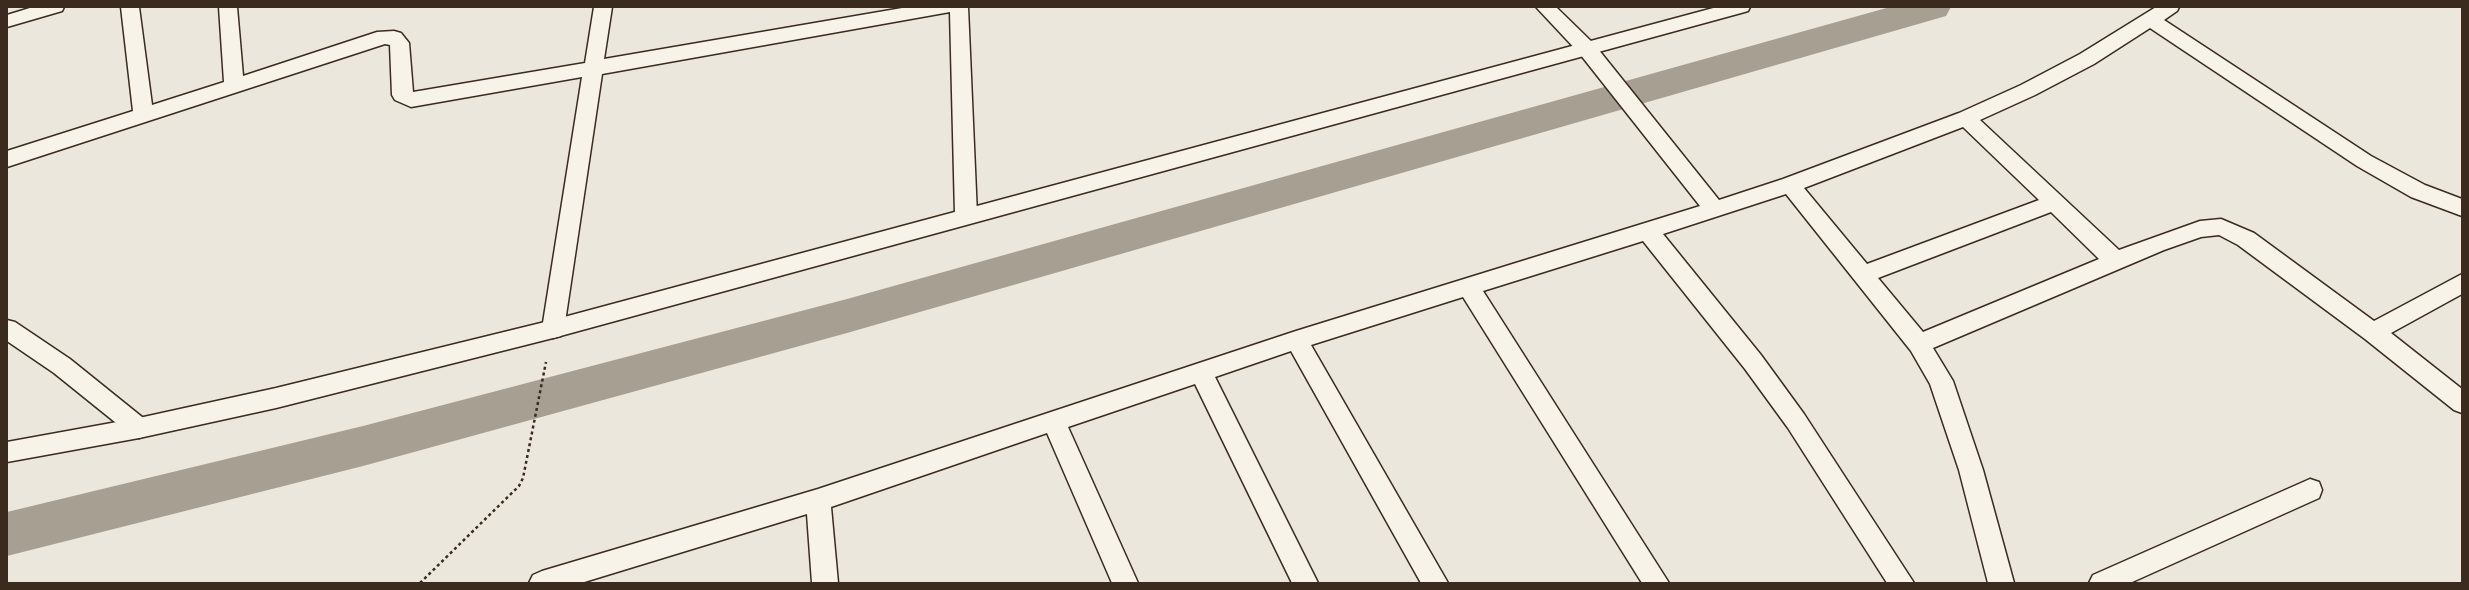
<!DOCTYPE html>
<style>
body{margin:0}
#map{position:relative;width:2469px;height:590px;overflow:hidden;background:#ece7dc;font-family:"Comic Neue",sans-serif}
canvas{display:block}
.frame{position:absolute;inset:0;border:8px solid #3b2a1e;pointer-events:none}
</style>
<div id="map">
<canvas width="2469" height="590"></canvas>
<div class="frame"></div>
</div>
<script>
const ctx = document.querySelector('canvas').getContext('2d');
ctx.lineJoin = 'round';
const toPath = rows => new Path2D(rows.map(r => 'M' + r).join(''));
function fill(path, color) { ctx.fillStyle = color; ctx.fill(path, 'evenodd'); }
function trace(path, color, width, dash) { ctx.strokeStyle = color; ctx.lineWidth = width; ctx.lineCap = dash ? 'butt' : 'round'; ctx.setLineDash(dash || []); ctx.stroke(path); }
fill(toPath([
 [1890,7,1951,7,1946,16,847,333,363,466,7,556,7,512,363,426,847,299,1890,7]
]), '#a89f93');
const minor = toPath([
 [33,7,64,7,62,11,7,27,7,15,33,7],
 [121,7,139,7,152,105,224,82,219,7,237,7,243,76,377,32,394,31,401,33,409,43,413,92,585,63,594,7,612,7,604,59,908,7,968,7,977,215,973,221,966,223,959,221,955,215,950,12,602,74,564,329,561,336,553,338,545,336,542,329,582,77,411,107,395,100,392,95,390,45,385,44,7,167,7,151,133,111,121,7],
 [1536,7,1556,7,1594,44,1719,200,1783,179,1959,113,2021,85,2080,54,2156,7,2179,7,2177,11,2164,20,2371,156,2425,185,2462,199,2462,216,2411,197,2357,166,2150,28,2094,64,2035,95,1980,120,2119,250,2200,221,2221,219,2254,233,2374,321,2462,274,2462,294,2391,333,2462,389,2462,413,2454,410,2365,339,2238,245,2219,235,2201,237,2164,250,1933,348,1953,381,1983,470,2014,583,1988,583,1959,470,1930,384,1911,351,1786,194,1663,234,1761,355,1804,414,1914,583,1887,583,1788,428,1745,369,1643,241,1483,291,1669,583,1642,583,1463,297,1311,345,1448,583,1421,583,1291,351,1215,377,1318,583,1292,583,1195,384,1068,427,1138,583,1112,583,1047,433,831,507,838,583,812,583,807,514,581,583,529,583,533,575,542,571,818,489,1296,331,1700,206,1580,54,1536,7],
 [1963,127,2039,200,1867,264,1804,188,1963,127],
 [2051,212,2099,259,1923,332,1878,278,2051,212],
 [7,320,15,322,70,359,147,421,151,428,147,435,139,438,131,435,54,373,7,341,7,320],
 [2310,479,2319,482,2322,490,2319,498,2130,583,2089,583,2093,575,2310,479]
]);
const primary = toPath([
 [1717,7,1750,7,1748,11,1741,13,553,338,276,408,139,438,7,462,7,442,139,418,276,388,553,320,1717,7]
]);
trace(minor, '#3b2a1e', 3);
trace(primary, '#3b2a1e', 3);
trace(toPath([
 [420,583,519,486,523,478,546,362]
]), '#3b2a1e', 2.5, [3, 3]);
fill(minor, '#f7f3e8');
fill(primary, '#f7f3e8');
</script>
